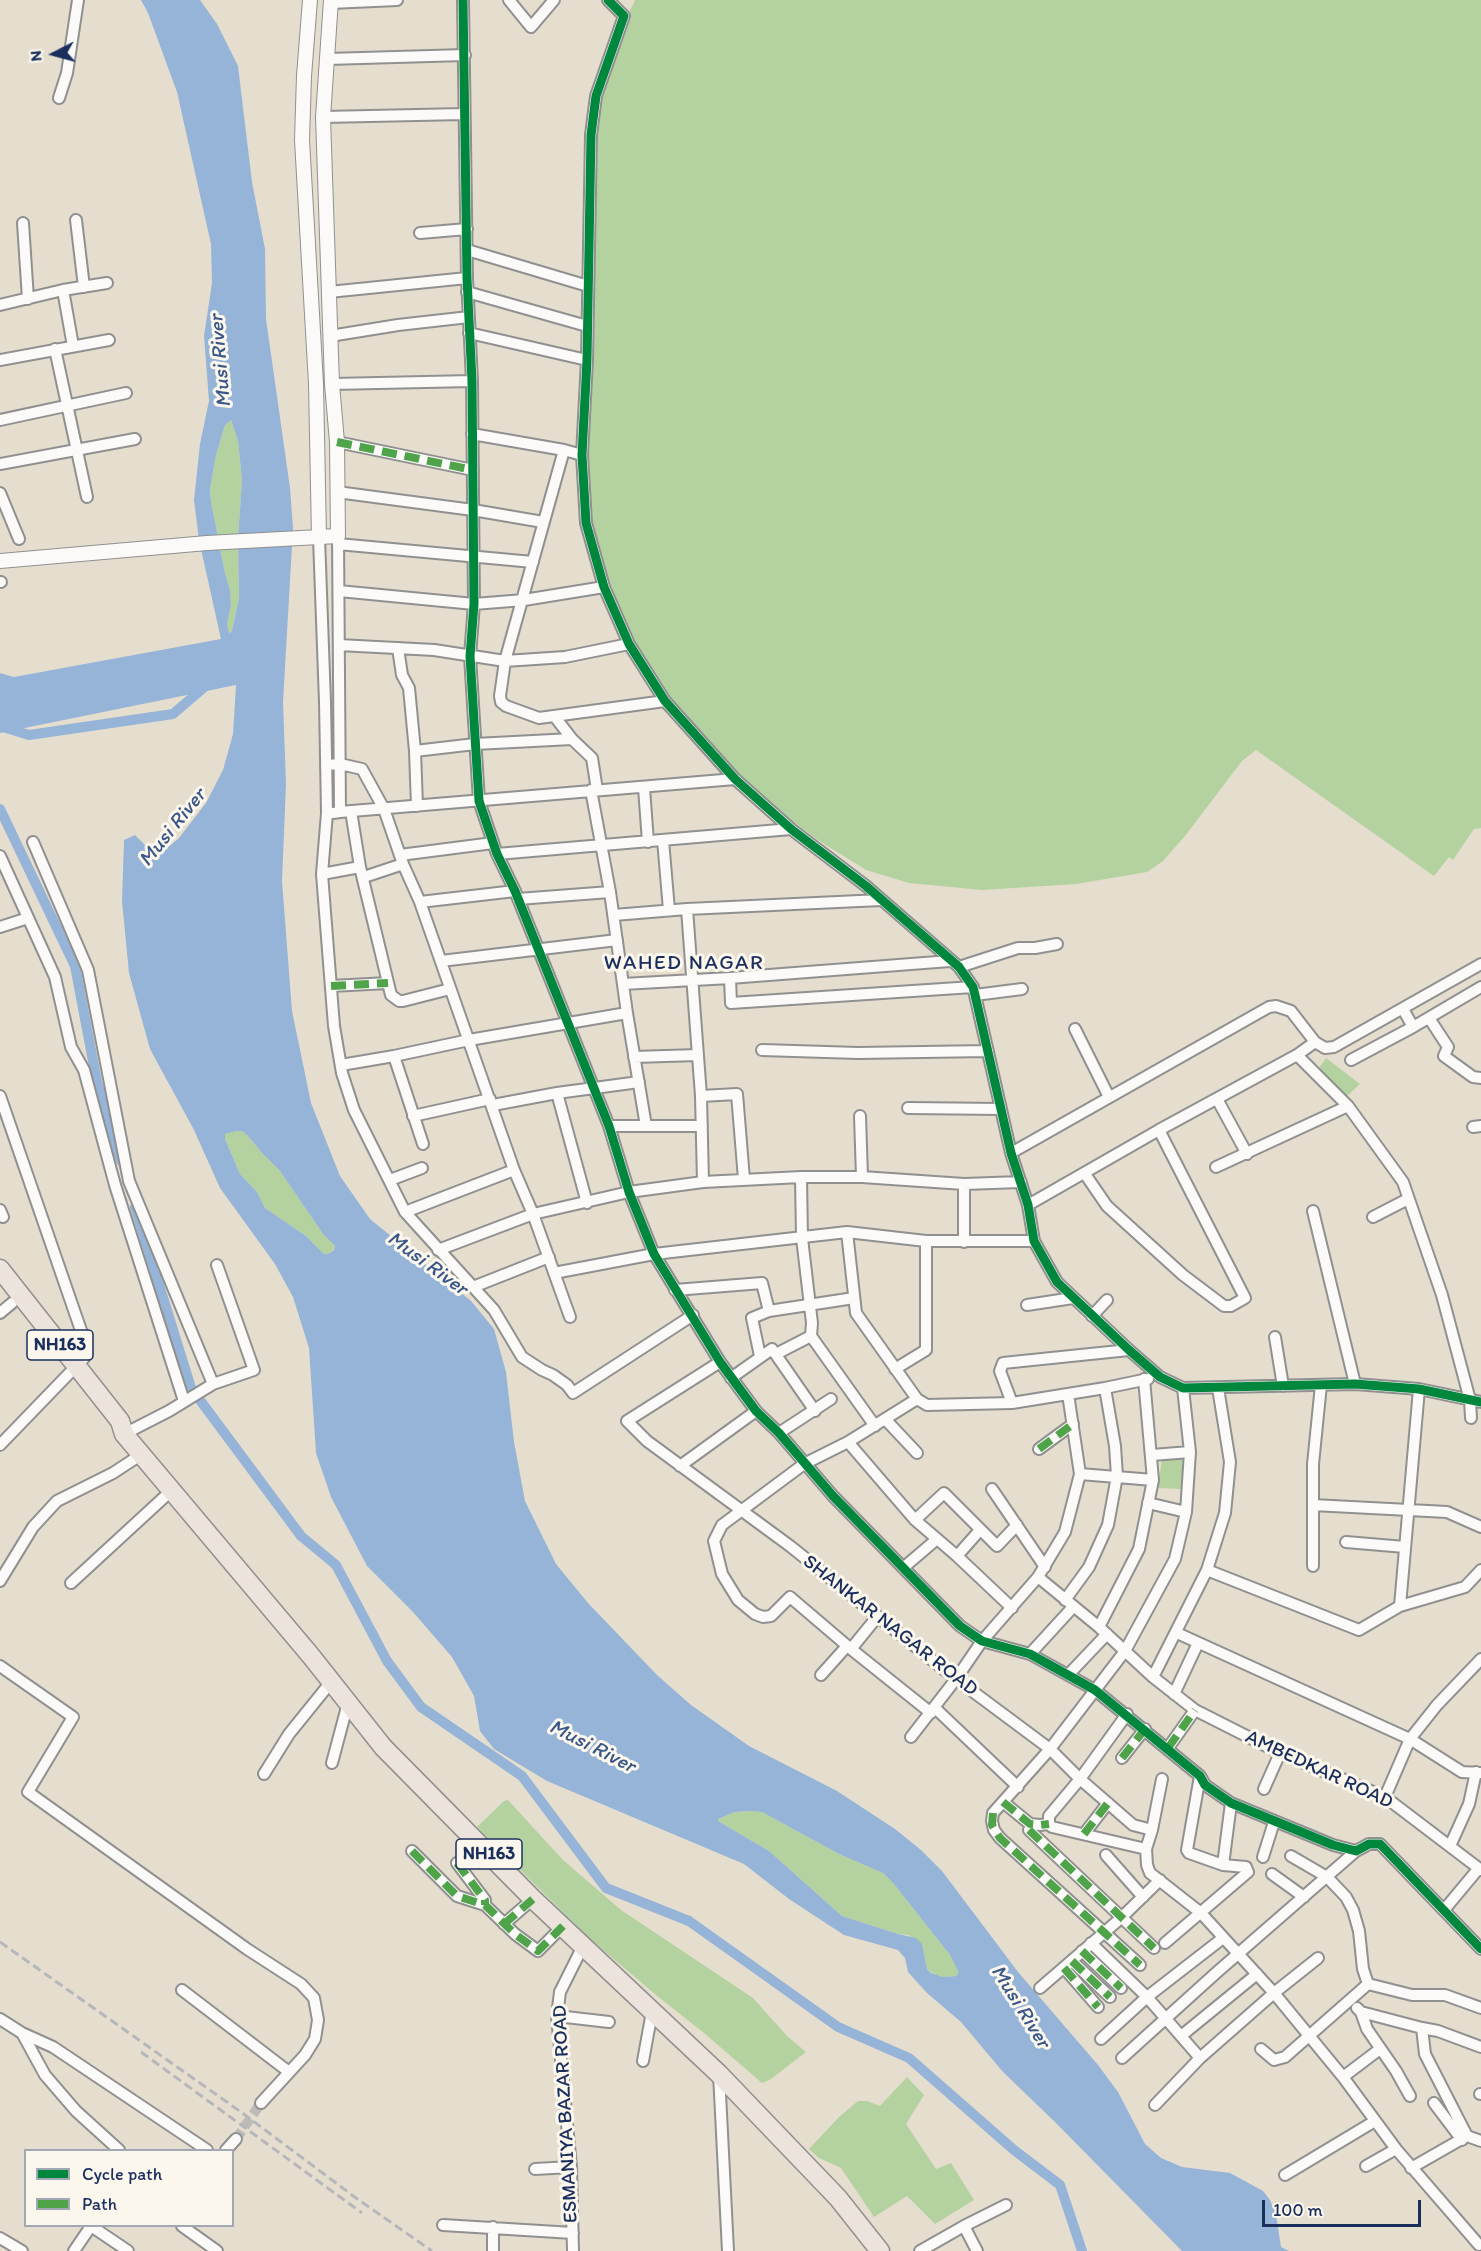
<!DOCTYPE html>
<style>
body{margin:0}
#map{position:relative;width:1481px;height:2251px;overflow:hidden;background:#e5dece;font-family:Itim,sans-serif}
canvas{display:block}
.legend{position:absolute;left:24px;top:2149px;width:210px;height:78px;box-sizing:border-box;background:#fbf7ec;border:2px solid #a1a7b3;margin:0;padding:8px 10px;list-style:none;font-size:18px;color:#1b2f5e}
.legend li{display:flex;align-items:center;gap:12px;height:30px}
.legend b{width:30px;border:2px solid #a1a7b3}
.north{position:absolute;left:24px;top:24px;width:60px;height:60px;-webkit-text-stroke:4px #fbf7ec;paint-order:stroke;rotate:264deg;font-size:16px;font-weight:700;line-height:24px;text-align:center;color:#1b2f5e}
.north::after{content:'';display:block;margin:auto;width:21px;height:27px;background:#1b2f5e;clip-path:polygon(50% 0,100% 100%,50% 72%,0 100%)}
.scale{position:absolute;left:1262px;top:2200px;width:159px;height:27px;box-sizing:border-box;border:3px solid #1b2f5e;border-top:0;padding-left:8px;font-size:18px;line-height:21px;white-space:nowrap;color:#1b2f5e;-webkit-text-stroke:4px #fbf7ec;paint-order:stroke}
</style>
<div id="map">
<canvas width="1481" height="2251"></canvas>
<ul class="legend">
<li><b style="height:8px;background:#00873e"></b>Cycle path</li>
<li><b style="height:8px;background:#4fa44a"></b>Path</li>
</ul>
<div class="north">N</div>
<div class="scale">100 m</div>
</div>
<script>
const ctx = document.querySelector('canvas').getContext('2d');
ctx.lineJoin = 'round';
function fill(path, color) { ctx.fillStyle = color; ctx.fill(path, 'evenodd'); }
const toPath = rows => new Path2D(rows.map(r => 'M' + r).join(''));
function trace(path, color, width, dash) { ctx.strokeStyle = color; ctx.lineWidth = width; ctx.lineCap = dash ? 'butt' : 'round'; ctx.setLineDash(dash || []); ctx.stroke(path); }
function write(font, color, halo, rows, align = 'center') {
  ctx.font = font + ' Itim,sans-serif'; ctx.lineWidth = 6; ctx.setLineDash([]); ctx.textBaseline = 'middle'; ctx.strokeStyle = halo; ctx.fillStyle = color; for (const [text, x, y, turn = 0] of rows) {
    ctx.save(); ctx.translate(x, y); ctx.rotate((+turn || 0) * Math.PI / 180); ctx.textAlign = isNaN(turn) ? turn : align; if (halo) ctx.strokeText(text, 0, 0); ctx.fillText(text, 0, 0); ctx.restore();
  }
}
fill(toPath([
 [635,0,1481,0,1481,828,1474,829,1453,860,1449,857,1434,876,1256,750,1242,761,1185,836,1163,861,1147,872,1076,884,982,890,909,883,866,870,821,842,771,806,736,775,670,698,640,655,605,584,587,509,597,127,601,88,619,34],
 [231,420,238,441,242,480,238,538,239,598,232,631,228,633,227,624,231,606,230,590,225,573,211,502,210,489,216,455,225,425],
 [1326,1058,1360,1084,1347,1096,1319,1068],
 [236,1131,242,1131,247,1135,263,1154,280,1171,323,1234,335,1246,334,1249,328,1254,324,1254,306,1236,265,1208,257,1192,240,1174,225,1139,225,1134],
 [1183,1455,1182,1489,1158,1488,1162,1458],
 [508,1800,563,1860,621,1910,753,1998,787,2036,806,2052,771,2079,762,2083,704,2033,656,1995,589,1938,477,1827,504,1801],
 [752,1811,762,1812,839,1854,883,1873,894,1884,950,1955,960,1973,956,1976,943,1977,932,1973,927,1969,922,1944,908,1935,898,1934,842,1916,769,1851,718,1821,718,1819,735,1812],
 [907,2077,924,2095,906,2124,936,2169,951,2163,974,2200,935,2224,907,2196,874,2217,841,2168,819,2158,809,2149,839,2117,858,2101,867,2101,880,2106]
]), '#b4d1a0');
fill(toPath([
 [141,0,200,0,217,24,238,66,252,182,265,249,266,319,290,488,293,528,283,702,286,784,282,881,292,1011,311,1103,340,1176,370,1219,471,1301,494,1329,506,1372,514,1442,525,1501,556,1564,588,1603,657,1675,691,1705,749,1746,837,1791,895,1829,921,1850,942,1871,1018,1972,1098,2065,1118,2092,1145,2144,1161,2158,1182,2167,1230,2173,1263,2191,1270,2200,1276,2215,1281,2247,1289,2251,1182,2251,1055,2122,1003,2072,961,2022,927,1993,908,1972,905,1958,898,1950,844,1935,789,1899,744,1864,547,1781,494,1749,480,1731,474,1696,452,1657,413,1612,367,1566,331,1497,316,1453,309,1348,293,1297,275,1264,220,1188,194,1130,150,1049,129,973,122,901,124,840,135,835,145,845,157,850,166,849,179,838,206,803,223,770,233,734,236,685,0,733,0,673,14,677,221,639,199,540,194,500,200,444,209,401,204,336,212,283,211,244,177,92,148,13],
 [231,420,238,441,242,480,238,538,239,598,232,631,229,633,227,624,231,606,230,590,225,573,211,502,210,489,216,455,225,425],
 [236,1131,242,1131,247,1135,263,1154,280,1171,323,1234,335,1246,334,1250,328,1254,324,1254,306,1236,265,1208,257,1192,240,1174,225,1139,225,1134],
 [752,1811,762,1812,839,1854,883,1873,894,1884,950,1955,959,1973,956,1976,943,1977,931,1973,927,1969,922,1944,916,1938,898,1934,842,1916,769,1851,718,1821,718,1819,735,1812]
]), '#95b4d8');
trace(toPath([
 [0,726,29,735,173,714,208,684],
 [0,809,75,966,97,1082,121,1161],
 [135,1207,191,1388,301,1536,336,1565,387,1661,421,1707,522,1776,606,1888,689,1921,838,2027,909,2058,1014,2150,1060,2185,1082,2251]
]), '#95b4d8', 10);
trace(toPath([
 [236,2139,261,2103]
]), '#bdbbb8', 10, [10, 5]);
const minor = toPath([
 [463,0,467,278,472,381,474,604,470,656,479,801,497,854,515,891,609,1126,629,1192,654,1254,720,1362,756,1411,779,1433,833,1496,960,1626,982,1641,1030,1654,1095,1690,1200,1776,1205,1785,1231,1803,1333,1845,1356,1851,1369,1844,1380,1844,1481,1949],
 [509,0,531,27,554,0],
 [608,0,624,16,596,96,591,135,587,360,582,455,586,523,604,587,629,644,665,701,735,779,791,829,866,886,959,967,973,987,975,995,1011,1153,1028,1205,1034,1241,1057,1282,1129,1350,1160,1377,1183,1388,1355,1384,1419,1389,1481,1402],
 [330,3,397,0],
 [327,59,465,55],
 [59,98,67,73,78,0],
 [323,117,464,114],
 [76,220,84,287],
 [23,223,28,299],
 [420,233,467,229],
 [467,250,588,286],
 [63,290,73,346],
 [329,292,467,278],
 [467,292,587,326],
 [0,305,63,290,107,283],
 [469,333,587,360],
 [330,336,398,325,469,317],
 [55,349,87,497],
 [0,360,109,340],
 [332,384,472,381],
 [0,420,126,393],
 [472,434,564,450,582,455],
 [337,442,473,470],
 [564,450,505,661,500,696,501,702,506,706,539,718,665,701],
 [0,464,135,439],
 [337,492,473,510,543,522],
 [0,493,19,539],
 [319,538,325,702,327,813,322,874,334,1026,342,1073,354,1110,405,1212,494,1310,522,1357,542,1370,553,1375,567,1385,573,1393,693,1315],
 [338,544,533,562],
 [0,582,1,582],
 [339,591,474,604,524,600,604,587],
 [339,645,434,650,505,661,565,657,629,644],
 [398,648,402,675,409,688,415,751,417,806],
 [555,717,572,739,592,758,597,790],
 [415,751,475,744,572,739],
 [326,765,340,764,362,769,384,809,403,864,420,902,514,1170,533,1214,570,1317],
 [644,788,648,842],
 [591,790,610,892,627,1013,646,1126],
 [351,811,360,867,391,995,399,1001,403,1001,450,989],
 [340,812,735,779],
 [333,813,340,812,338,536],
 [663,840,669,910],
 [33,842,88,970,129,1181,213,1384],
 [497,854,791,829],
 [400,855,493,843],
 [0,856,55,977,71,1047,84,1070,115,1185,184,1401],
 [322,874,360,867],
 [364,877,403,864],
 [518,899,610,892],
 [420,902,515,891],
 [687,909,701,1096,703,1182],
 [614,915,687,909,881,900],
 [0,927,28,918],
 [441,961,617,940],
 [959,967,1018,948,1035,948,1057,944],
 [730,978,731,1003,973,987],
 [623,984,730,978,950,961],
 [331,986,388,983],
 [975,995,1022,989],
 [1429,1018,1448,1047,1444,1056,1473,1077,1481,1078],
 [1413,1027,1481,987],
 [1075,1029,1109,1097],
 [1315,1042,1325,1048,1334,1047,1481,964],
 [762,1050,858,1053,988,1051],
 [634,1057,698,1055],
 [1351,1060,1413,1027,1403,1009],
 [341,1065,394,1056],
 [557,1093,587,1203],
 [0,1096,85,1342,86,1351,84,1358,0,1445],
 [701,1096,737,1094,744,1179],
 [1217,1099,1247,1154],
 [493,1105,557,1093,639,1082],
 [908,1108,1001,1109],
 [413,1116,490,1099],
 [860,1116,862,1177],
 [609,1126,702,1126],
 [1473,1127,1481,1126],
 [423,1144,394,1056,469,1040,627,1013],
 [1011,1153,1269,1007,1276,1006,1291,1011,1315,1042,1297,1055],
 [1216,1167,1348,1106],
 [1085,1174,1107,1206,1183,1275,1224,1306,1231,1306,1245,1298,1159,1130],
 [801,1177,802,1238,812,1323,811,1336],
 [390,1180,422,1168],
 [1028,1205,1159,1130,1297,1055,1348,1106,1403,1182,1442,1295,1470,1400,1471,1418],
 [0,1210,3,1217],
 [1313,1211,1355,1384],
 [405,1212,514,1170],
 [1373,1217,1408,1199],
 [847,1232,856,1313,917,1399,848,1442,804,1464,722,1525,714,1541,722,1574,738,1600,755,1614,763,1617,771,1616,790,1597,851,1649,931,1713],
 [964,1242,964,1184],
 [438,1250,533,1214,629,1192,703,1182,801,1177,862,1177,964,1184,1021,1182],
 [554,1273,654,1254,847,1232,926,1241,1034,1241],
 [473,1287,549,1257],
 [675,1290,762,1283,769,1311,854,1298],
 [1027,1305,1073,1298],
 [0,1313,12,1303],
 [1092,1316,1107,1300],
 [1275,1337,1283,1386],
 [776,1354,811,1336,875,1426],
 [760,1356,752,1318,769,1311],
 [720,1362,627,1421,647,1441,790,1546,956,1679,1050,1749,1080,1779,1133,1825,1152,1830],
 [895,1369,926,1350,926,1241],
 [731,1378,772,1349,815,1411],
 [917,1399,927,1405,1012,1403,1105,1388,1148,1379],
 [1012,1403,1000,1371,1003,1363,1129,1350],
 [885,1419,917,1453],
 [779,1433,831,1399],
 [124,1434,169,1411,213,1384,254,1370,217,1265],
 [848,1442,915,1520,957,1556,1012,1608],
 [1039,1449,1073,1424],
 [1152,1455,1190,1452],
 [680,1466,756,1411],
 [1080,1474,1153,1480],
 [992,1489,1045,1567],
 [1148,1503,1186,1512],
 [1313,1505,1447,1512,1481,1527],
 [915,1520,944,1493,997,1546,1017,1525],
 [1346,1542,1405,1547],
 [957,1556,980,1530],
 [1313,1566,1313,1464,1321,1385],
 [903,1568,937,1539],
 [1207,1570,1359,1630,1400,1606,1465,1587,1481,1570],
 [1038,1577,1099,1627,1153,1677,1195,1710,1280,1753,1385,1797,1481,1870],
 [0,1581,33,1527,57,1501,113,1473,142,1454],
 [71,1583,172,1490],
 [1065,1600,1089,1567,1108,1525,1117,1476,1115,1446,1105,1388],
 [1400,1606,1419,1389],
 [1099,1627,1139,1549,1153,1480,1144,1379],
 [1177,1633,1410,1739,1462,1772,1481,1773],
 [851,1649,877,1617],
 [1030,1654,1073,1607],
 [0,1666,73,1717,28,1792,247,1949,301,1984,314,1998,318,2020,315,2039,305,2055,261,2103],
 [1069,1674,1107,1634],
 [821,1675,847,1646],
 [1153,1677,1207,1570,1225,1513,1230,1462,1218,1388],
 [1174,1694,1198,1643],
 [935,1708,1018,1787],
 [1127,1714,1080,1779,1049,1816,1049,1824,1052,1827,1146,1849,1147,1865,1150,1873,1201,1913,1274,1993,1343,2077,1396,2149,1479,2245],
 [911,1737,956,1679,982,1641,1038,1577,1065,1532,1080,1474,1068,1394],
 [1168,1748,1195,1710],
 [1122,1758,1145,1729],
 [332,1763,348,1703],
 [264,1774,289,1734,331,1682],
 [1264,1789,1280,1753],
 [1385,1797,1410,1739,1437,1705,1481,1659],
 [1003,1802,1030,1824,1040,1825,1049,1824],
 [1029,1830,1154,1948],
 [1084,1834,1108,1803],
 [1450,1846,1469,1804,1476,1772],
 [1146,1849,1152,1830,1162,1779],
 [412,1851,457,1896,485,1905,515,1934,538,1951,563,1926],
 [1106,1855,1143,1897],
 [1291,1856,1327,1877,1346,1897,1353,1910,1359,1931,1363,1969,1368,1984,1412,1995,1445,1995,1481,2008],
 [1263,1857,1274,1822],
 [457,1863,485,1900,485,1905],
 [1223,1865,1231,1803],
 [1272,1874,1304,1897],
 [1444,1910,1479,1868],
 [504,1924,533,1899],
 [1091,1943,1147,1997,1200,2058],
 [1165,1943,1248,1872,1246,1867,1223,1865,1189,1853,1187,1850,1200,1776],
 [1082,1951,1121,1988],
 [1072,1961,1110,1997],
 [1140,1965,1000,1838,994,1830,992,1821,993,1813,1050,1749,1125,1651,1175,1559,1186,1512,1190,1452,1183,1388],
 [1064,1968,1098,2007],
 [1040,1988,1121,1918,1160,1880],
 [182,1990,289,2072],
 [1357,2008,1361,2012,1422,2028],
 [1361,2012,1367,2029,1396,2071,1410,2096],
 [557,2016,609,2022],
 [0,2019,22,2033,53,2047,207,2150],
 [22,2033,45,2075,76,2111,119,2150],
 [1181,2036,1257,1974],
 [1101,2039,1147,1997,1223,1938],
 [1261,2049,1274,2060,1285,2057,1368,1984],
 [1122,2058,1216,1973,1356,1851],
 [643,2061,652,2012],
 [719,2074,728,2251],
 [1343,2077,1380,2049],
 [1480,2094,1481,2094],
 [1434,2103,1462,2140],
 [1155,2105,1200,2058,1274,1993,1318,1958],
 [1467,2136,1425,2054,1422,2028,1438,2031,1481,2047],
 [226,2150,236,2139],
 [1366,2166,1396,2149],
 [1411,2168,1467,2136,1481,2141],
 [535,2169,571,2167],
 [1285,2175,1375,2121],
 [443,2225,573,2233],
 [182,2226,217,2251],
 [964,2226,977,2251],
 [493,2227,493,2251],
 [0,2238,22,2251],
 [74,2251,91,2226,128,2251],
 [573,2251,571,2167,557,2016,560,1992,583,1946],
 [920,2251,964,2226,1006,2205]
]);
const tertiary = toPath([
 [310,0,304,76,302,140,316,384,319,538],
 [0,561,207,543,338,536,337,442,332,384,323,117,331,0]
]);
const trunk = toPath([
 [0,1269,120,1421,124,1434,311,1656,383,1747,533,1899,719,2074,838,2198,880,2251]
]);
trace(minor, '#909090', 14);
trace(tertiary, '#909090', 16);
trace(trunk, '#909090', 21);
trace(minor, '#fbfaf8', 10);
trace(tertiary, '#fbfaf8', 14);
trace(trunk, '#ece4dc', 18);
trace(toPath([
 [0,1942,241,2112,356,2198,432,2251],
 [141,2052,362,2213]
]), '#b5b7ba', 3, [9, 4.5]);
trace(toPath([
 [337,442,473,470],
 [331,986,388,983],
 [1039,1449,1073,1424],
 [1168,1748,1195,1710],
 [1122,1758,1145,1729],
 [1003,1802,1030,1824,1040,1825,1049,1824],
 [993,1813,992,1825,1000,1838,1140,1965],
 [1029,1830,1154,1948],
 [1084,1834,1108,1803],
 [412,1851,457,1896,485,1905,515,1934,538,1951,563,1926],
 [457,1863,485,1900,485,1905],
 [504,1924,533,1899],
 [1082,1951,1121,1988],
 [1072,1961,1110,1997],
 [1064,1968,1098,2007]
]), '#4fa44a', 8, [15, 8]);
trace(toPath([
 [463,0,467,278,472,381,474,604,470,656,479,801,497,854,515,891,609,1126,629,1192,654,1254,720,1362,756,1411,779,1433,833,1496,960,1626,982,1641,1030,1654,1095,1690,1200,1776,1205,1785,1231,1803,1333,1845,1356,1851,1369,1844,1380,1844,1481,1949],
 [608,0,624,16,596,96,591,135,587,360,582,455,586,523,604,587,629,644,665,701,735,779,791,829,866,886,959,967,973,987,975,995,1011,1153,1028,1205,1034,1241,1057,1282,1129,1350,1160,1377,1183,1388,1355,1384,1419,1389,1481,1402]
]), '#00873e', 9);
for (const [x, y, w] of [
 [60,1345,66],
 [489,1854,66]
]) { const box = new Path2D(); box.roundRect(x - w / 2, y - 15, w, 30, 4.5); ctx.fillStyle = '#fbf7ec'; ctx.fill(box); trace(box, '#1b2f5e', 1.5); }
write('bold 18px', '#1b2f5e', null, [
 ["NH163",60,1345],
 ["NH163",489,1854]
]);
write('20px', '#1b2f5e', '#fbf7ec', [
 ["SHANKAR NAGAR ROAD",890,1626,38],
 ["AMBEDKAR ROAD",1319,1770,25],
 ["ESMANIYA BAZAR ROAD",566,2114,-93]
]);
write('italic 21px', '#3a578a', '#fbf7ec', [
 ["Musi River",221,361,-95],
 ["Musi River",173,828,-51],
 ["Musi River",427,1264,36],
 ["Musi River",592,1747,27],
 ["Musi River",1020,2007,58]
]);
ctx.letterSpacing = '1.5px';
write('21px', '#1b2f5e', '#fbf7ec', [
 ["WAHED NAGAR",684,964]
]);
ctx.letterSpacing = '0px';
</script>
